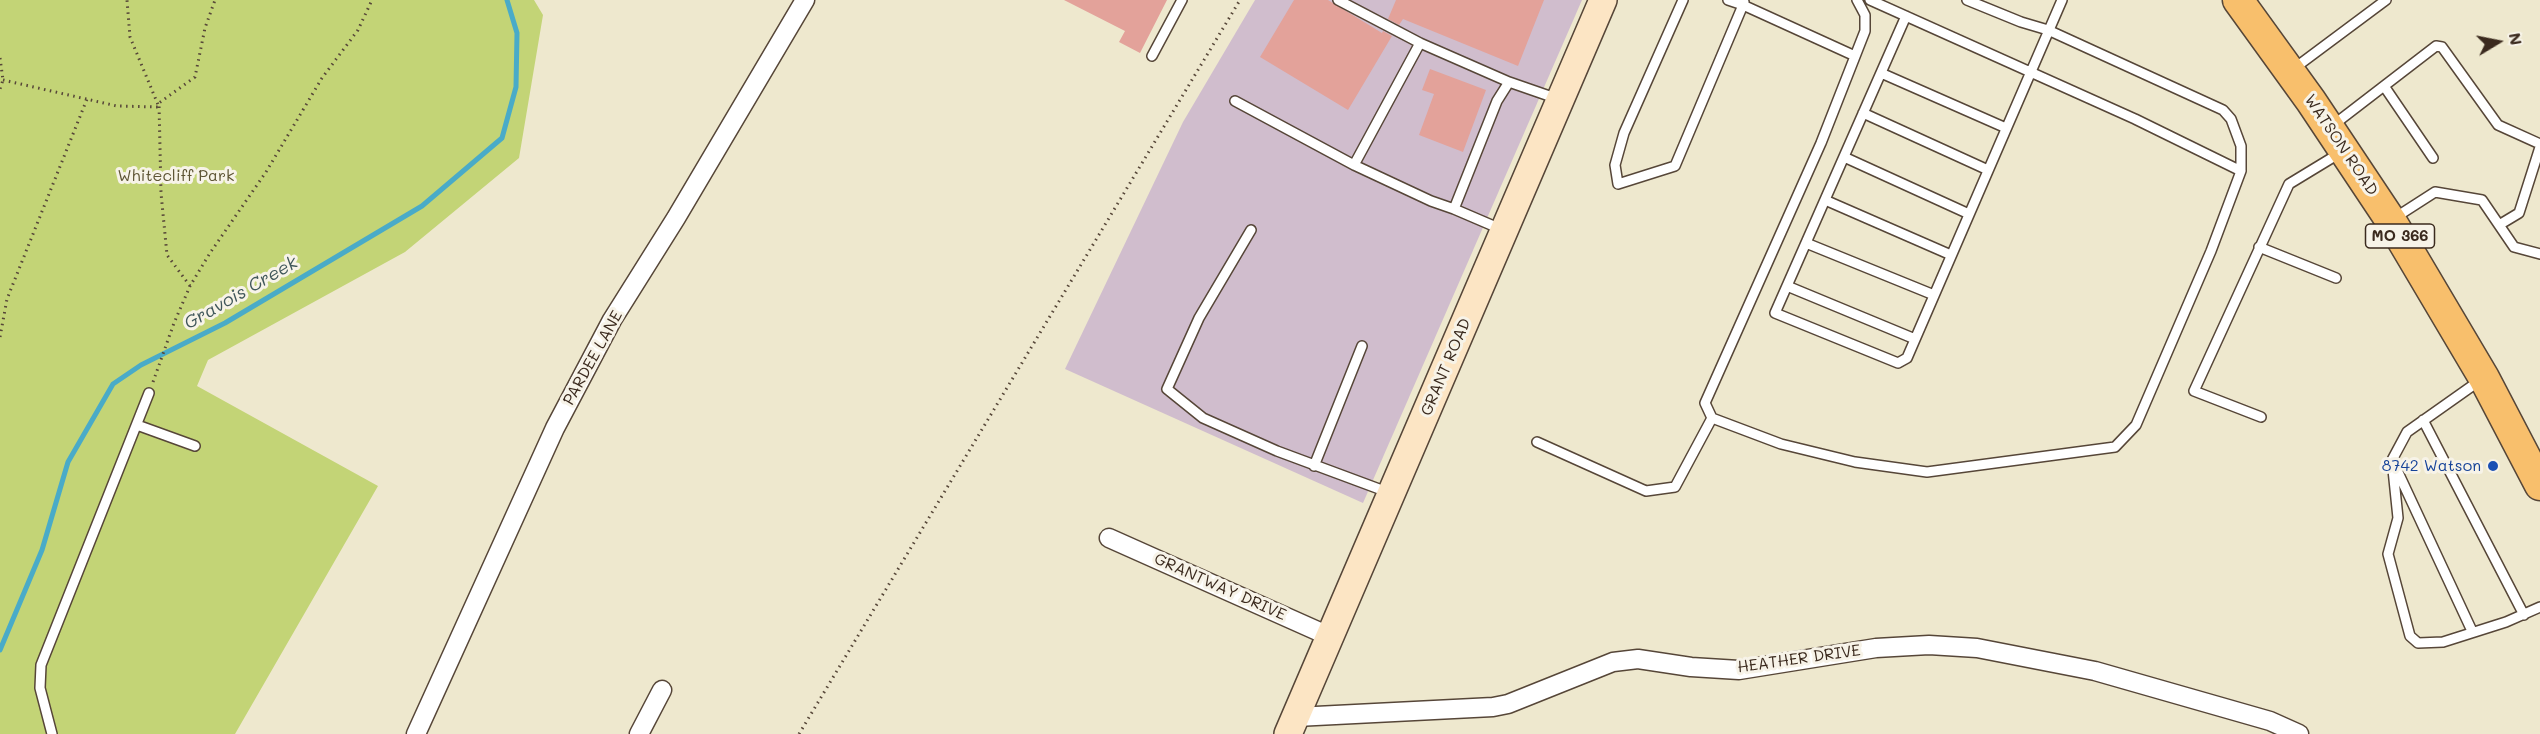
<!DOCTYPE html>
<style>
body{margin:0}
#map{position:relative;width:2540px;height:734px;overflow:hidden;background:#eee8ce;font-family:Mali,sans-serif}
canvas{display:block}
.north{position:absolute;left:2468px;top:12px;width:60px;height:60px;-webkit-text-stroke:4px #f7f3e8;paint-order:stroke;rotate:80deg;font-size:16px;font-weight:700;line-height:24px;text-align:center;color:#3b2a1e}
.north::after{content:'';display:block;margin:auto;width:21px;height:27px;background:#3b2a1e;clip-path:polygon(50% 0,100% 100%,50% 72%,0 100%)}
</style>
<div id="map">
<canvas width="2540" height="734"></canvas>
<div class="north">N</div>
</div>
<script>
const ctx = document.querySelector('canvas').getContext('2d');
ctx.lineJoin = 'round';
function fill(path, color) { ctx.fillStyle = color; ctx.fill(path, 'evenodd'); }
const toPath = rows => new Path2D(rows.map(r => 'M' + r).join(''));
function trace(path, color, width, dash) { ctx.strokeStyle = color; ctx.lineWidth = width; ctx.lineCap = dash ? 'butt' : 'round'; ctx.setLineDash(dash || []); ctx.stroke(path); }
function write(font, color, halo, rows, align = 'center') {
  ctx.font = font + ' Mali,sans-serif'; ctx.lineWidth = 6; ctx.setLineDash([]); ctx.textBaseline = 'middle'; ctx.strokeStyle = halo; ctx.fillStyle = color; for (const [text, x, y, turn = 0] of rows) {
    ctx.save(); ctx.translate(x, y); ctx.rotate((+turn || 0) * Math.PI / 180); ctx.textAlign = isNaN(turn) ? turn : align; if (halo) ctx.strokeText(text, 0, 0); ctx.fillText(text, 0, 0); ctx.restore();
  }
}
fill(toPath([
 [1255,0,1582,0,1363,503,1065,369,1183,122]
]), '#d0bdcd');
fill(toPath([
 [0,0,534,0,543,15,519,158,405,252,208,360,197,386,378,486,235,734,0,734]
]), '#c3d476');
trace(toPath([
 [0,650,42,550,68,462,113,384,141,365,225,323,422,206,502,138,516,87,517,33,507,0]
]), '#49abc8', 5);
fill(toPath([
 [1064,0,1167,0,1140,53,1119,42,1125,31],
 [1294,0,1328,0,1382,33,1383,31,1392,36,1348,110,1260,57],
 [1396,0,1544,0,1518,66,1403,19,1399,25,1388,19],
 [1430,69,1486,90,1463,152,1419,135,1434,94,1422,90]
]), '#e3a29a');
const lane = toPath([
 [1338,0,1420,43,1509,82],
 [1683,0,1624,133,1615,165,1618,184,1675,166,1743,5,1728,0],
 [1967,0,2021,22,2048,30,2223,110,2231,119,2241,146,2241,171],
 [1744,2,1743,5,1855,56],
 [1906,16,1775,313,1898,363,1907,358,2062,0],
 [1152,56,1182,0],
 [2292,70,2386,0],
 [1881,73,2006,128],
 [2384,86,2433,158],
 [1235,101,1354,165,1420,43],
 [1863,113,1988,170],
 [2332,126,2436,46,2442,47,2498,125,2540,144],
 [1844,157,1969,214],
 [1354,165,1431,201,1454,209],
 [1825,200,1951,255],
 [2393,219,2435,192,2482,200,2514,247,2540,254],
 [2499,225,2519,213,2540,147],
 [1251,230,1199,318,1167,389,1203,418,1277,451,1390,493],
 [1503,230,1454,209,1497,101,1509,82,1558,99],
 [1806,243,1934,295],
 [2259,247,2336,278],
 [1787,286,1915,339],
 [2482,379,2407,432,2392,460,2398,518,2388,554,2410,636,2418,643,2443,642,2506,622,2540,607],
 [2261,417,2194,391,2289,184,2340,153],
 [1712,418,1705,403,1821,143,1865,31,1865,15,1857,0],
 [2423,420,2524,615],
 [137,425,195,446],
 [1537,442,1646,491,1675,487,1712,418,1781,444,1855,462,1927,472,2115,447,2136,425,2211,251,2241,171,2135,119,1870,0],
 [1314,466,1362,346],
 [2396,468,2472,631],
 [52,734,40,688,41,665,149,393]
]);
const street = toPath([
 [1109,538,1331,637],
 [1296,717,1493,707,1508,704,1613,662,1638,659,1691,667,1739,670,1876,648,1929,645,1977,648,2095,671,2270,721,2299,734],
 [416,734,555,428,612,320,676,218,805,0],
 [639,734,662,690]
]);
const secondary = toPath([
 [1288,734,1603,0]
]);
const primary = toPath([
 [2238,0,2311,101,2391,221,2484,378,2540,485]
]);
trace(lane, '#564638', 12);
trace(street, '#564638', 21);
trace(secondary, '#564638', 30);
trace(primary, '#564638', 33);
trace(toPath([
 [0,58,3,80,0,89],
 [3,80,117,106,159,107,130,37,127,0],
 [190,286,167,255,161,193,159,103,195,77,205,28,215,0],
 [0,337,7,299,87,99],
 [153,382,174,323,190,286,210,253,266,172,322,78,358,30,372,0],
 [799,734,1240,0]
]), '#564638', 3, [1.5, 4.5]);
trace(lane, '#fff', 9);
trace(street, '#fff', 18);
trace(secondary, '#fce5c4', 27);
trace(primary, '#f8bf6c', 30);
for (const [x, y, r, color] of [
 [2493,466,6,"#1a4fb4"]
]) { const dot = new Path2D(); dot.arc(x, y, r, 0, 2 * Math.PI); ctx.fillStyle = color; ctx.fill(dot); trace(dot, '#f7f3e8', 2); }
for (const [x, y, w] of [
 [2400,236,69]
]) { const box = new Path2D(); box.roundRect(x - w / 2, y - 12, w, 24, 4.5); ctx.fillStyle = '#f7f3e8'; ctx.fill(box); trace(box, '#3b2a1e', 1.5); }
write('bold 15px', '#3b2a1e', null, [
 ["MO 366",2400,236]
]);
write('16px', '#3b2a1e', '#f7f3e8', [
 ["WATSON ROAD",2341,145,56],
 ["PARDEE LANE",593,358,-61],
 ["GRANT ROAD",1446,367,-67],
 ["GRANTWAY DRIVE",1220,587,24],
 ["HEATHER DRIVE",1799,659,-8]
]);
write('16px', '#5d5434', '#f7f3e8', [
 ["Whitecliff Park",176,176]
]);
write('16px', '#164399', '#f7f3e8', [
 ["8742 Watson",2481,466]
], 'right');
write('italic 18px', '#40575a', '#f7f3e8', [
 ["Gravois Creek",241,293,-30]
]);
</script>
